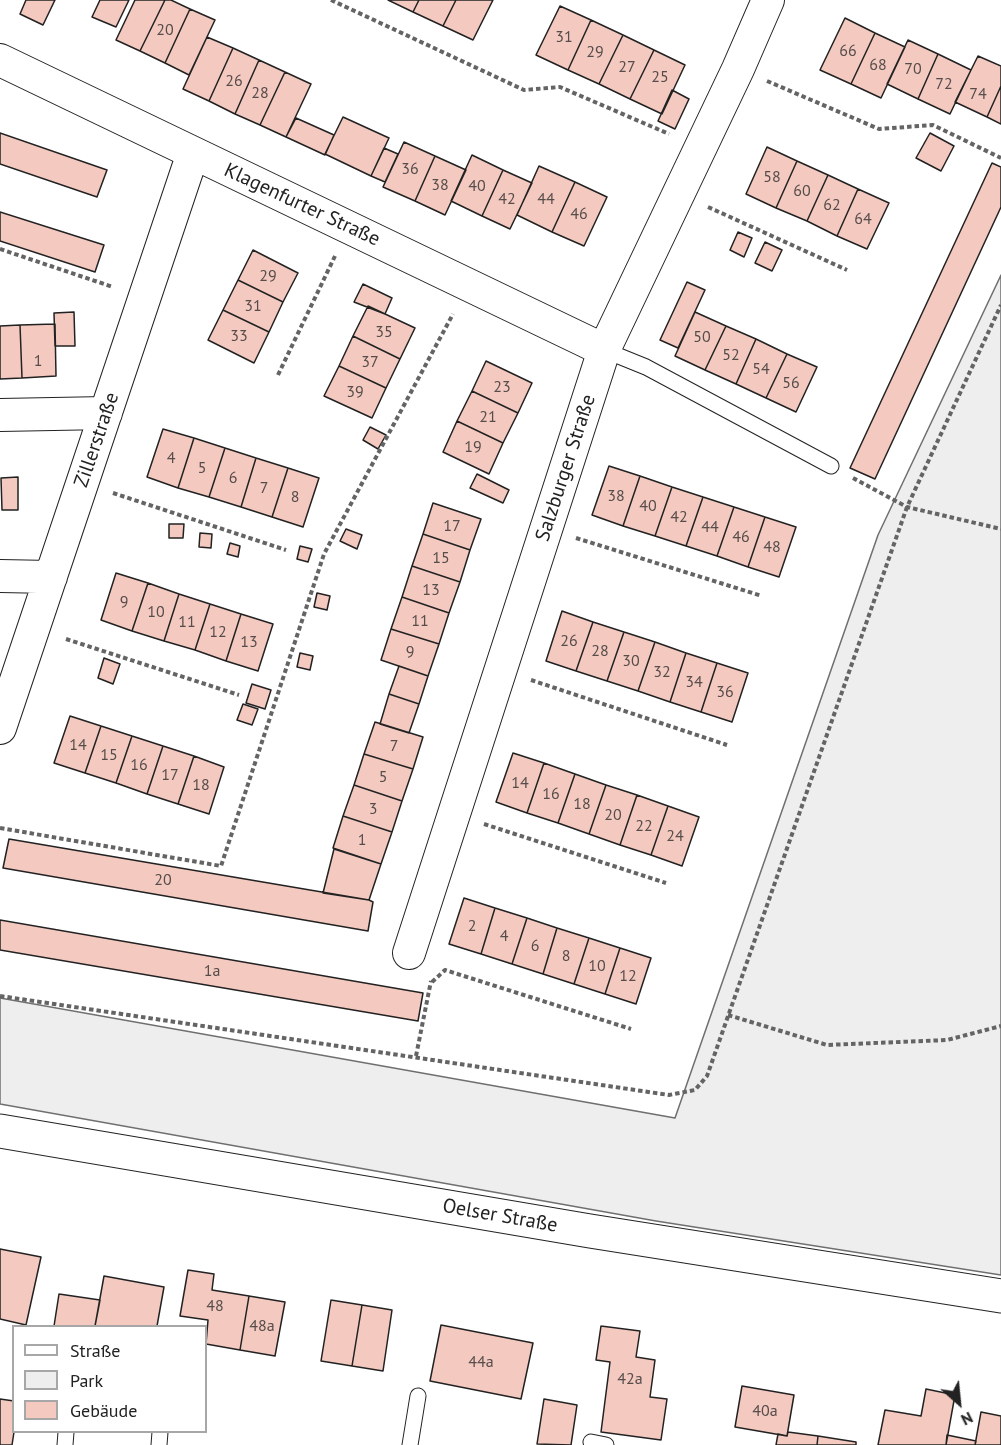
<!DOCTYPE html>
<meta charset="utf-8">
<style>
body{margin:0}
#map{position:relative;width:1001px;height:1445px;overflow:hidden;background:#fff;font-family:"PT Sans",sans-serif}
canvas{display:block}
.legend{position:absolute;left:12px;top:1325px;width:195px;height:108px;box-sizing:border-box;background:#fff;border:2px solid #a7a7a7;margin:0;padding:8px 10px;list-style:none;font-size:18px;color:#222}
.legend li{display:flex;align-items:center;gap:12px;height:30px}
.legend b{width:30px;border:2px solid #a7a7a7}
.north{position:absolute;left:929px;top:1373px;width:60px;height:60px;-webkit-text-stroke:4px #fff;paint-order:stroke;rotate:153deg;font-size:16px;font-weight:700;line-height:24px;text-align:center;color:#222}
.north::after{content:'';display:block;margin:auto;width:21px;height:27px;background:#222;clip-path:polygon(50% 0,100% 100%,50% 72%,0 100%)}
</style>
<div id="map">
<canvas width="1001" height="1445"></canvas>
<ul class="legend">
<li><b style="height:8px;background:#fff"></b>Straße</li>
<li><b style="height:16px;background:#eee"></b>Park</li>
<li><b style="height:16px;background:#f3c9c0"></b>Gebäude</li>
</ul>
<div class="north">N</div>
</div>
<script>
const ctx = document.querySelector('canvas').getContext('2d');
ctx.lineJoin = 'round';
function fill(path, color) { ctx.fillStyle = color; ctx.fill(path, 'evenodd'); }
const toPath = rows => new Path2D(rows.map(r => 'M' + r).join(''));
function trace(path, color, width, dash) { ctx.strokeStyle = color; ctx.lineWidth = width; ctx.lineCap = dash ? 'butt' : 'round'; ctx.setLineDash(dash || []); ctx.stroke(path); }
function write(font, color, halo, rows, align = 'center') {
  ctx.font = font + ' "PT Sans",sans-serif'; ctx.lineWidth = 4.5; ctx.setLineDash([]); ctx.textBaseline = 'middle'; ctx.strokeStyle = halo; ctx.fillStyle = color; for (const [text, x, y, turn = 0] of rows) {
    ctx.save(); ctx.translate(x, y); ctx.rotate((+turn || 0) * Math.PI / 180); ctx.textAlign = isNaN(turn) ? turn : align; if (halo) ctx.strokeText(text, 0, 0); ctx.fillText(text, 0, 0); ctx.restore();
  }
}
const green = toPath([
 [1001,275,1001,1275,656,1221,0,1104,0,998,675,1118,878,535,1001,275]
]);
fill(green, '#eee');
trace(green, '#6f6f6f', 1.5);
const building = toPath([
 [26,0,55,0,43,25,20,14,26,0],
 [100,0,129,0,116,27,92,17,100,0],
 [135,0,165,0,140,51,116,40,135,0],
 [165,0,171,0,190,9,165,63,140,51,165,0],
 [388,0,419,0,413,12,388,0],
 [419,0,456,0,443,26,413,12,419,0],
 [456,0,493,0,473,40,443,26,456,0],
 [560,6,591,20,568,70,536,55,560,6],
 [190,9,215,20,189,75,165,63,190,9],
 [845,18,875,33,851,84,820,70,845,18],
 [591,20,623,35,599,84,568,70,591,20],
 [875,33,905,47,881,98,851,84,875,33],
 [623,35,654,50,630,99,599,84,623,35],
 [207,37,233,48,209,101,183,89,207,37],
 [908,40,938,54,918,99,887,84,908,40],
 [233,48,259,60,235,114,209,101,233,48],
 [654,50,685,65,662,114,630,99,654,50],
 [938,54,971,70,950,114,918,99,938,54],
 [978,56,1001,66,1001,86,987,117,955,102,978,56],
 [259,60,285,72,260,125,235,114,259,60],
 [285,72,311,84,286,137,260,125,285,72],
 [1001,86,1001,124,987,117,1001,86],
 [672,90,689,99,675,129,658,121,672,90],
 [343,117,389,138,371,176,325,154,343,117],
 [296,118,334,135,325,155,286,137,296,118],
 [0,133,107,170,97,197,0,164,0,133],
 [930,133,954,146,941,171,916,158,930,133],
 [404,142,435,156,415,201,383,187,404,142],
 [767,147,797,161,776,208,746,194,767,147],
 [384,148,398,154,385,182,371,176,384,148],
 [472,155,503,170,482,216,451,201,472,155],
 [435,156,466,170,445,215,415,201,435,156],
 [797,161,828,175,807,221,776,208,797,161],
 [992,163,1001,167,1001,207,875,479,850,468,992,163],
 [539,166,575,182,552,232,517,215,539,166],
 [503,170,532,183,510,229,482,216,503,170],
 [828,175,858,189,837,236,807,221,828,175],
 [575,182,607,197,584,246,552,232,575,182],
 [858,189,889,203,867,249,837,236,858,189],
 [0,212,104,245,95,272,0,241,0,212],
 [738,232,752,238,744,257,730,250,738,232],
 [765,242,782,250,772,271,755,263,765,242],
 [253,250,298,273,283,302,238,280,253,250],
 [238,280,283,302,269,332,223,310,238,280],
 [687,282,705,290,678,348,660,340,687,282],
 [363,284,392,298,385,314,354,302,363,284],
 [368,306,415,328,400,359,353,336,368,306],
 [223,310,269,332,254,363,208,340,223,310],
 [74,312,75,346,55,346,54,313,74,312],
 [695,312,726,326,705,370,675,356,695,312],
 [55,324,56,376,22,378,20,325,55,324],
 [20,325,22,378,0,379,0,326,20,325],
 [726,326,756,339,736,384,705,370,726,326],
 [353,336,400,359,386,388,339,366,353,336],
 [756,339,787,354,766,398,736,384,756,339],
 [787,354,817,367,796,412,766,398,787,354],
 [486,361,532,383,518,413,472,391,486,361],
 [339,366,386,388,372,418,324,396,339,366],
 [472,391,518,413,503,443,457,421,472,391],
 [457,421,503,443,489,474,443,452,457,421],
 [370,427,386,435,378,449,363,440,370,427],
 [163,429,194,438,178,488,147,477,163,429],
 [194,438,225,448,209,497,178,488,194,438],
 [225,448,256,458,241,507,209,497,225,448],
 [256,458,288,468,272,517,241,507,256,458],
 [609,466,640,476,623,526,592,515,609,466],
 [288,468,319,478,303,527,272,517,288,468],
 [477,474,509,490,503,503,470,488,477,474],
 [640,476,672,487,655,536,623,526,640,476],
 [18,477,18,510,2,510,1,478,18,477],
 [672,487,703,497,686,546,655,536,672,487],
 [703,497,734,507,717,556,686,546,703,497],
 [433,503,481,519,470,550,423,534,433,503],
 [734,507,765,517,748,567,717,556,734,507],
 [765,517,796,527,779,577,748,567,765,517],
 [169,524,184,524,183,538,169,538,169,524],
 [346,529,362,535,357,549,340,541,346,529],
 [200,533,212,534,211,548,199,547,200,533],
 [423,534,470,550,460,582,412,566,423,534],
 [230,543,240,546,238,557,227,554,230,543],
 [300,546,312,549,308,562,297,559,300,546],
 [412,566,460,582,449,613,402,597,412,566],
 [116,573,148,583,132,631,101,620,116,573],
 [148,583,179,594,164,641,132,631,148,583],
 [317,593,330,596,327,610,314,607,317,593],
 [179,594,210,604,195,650,164,641,179,594],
 [402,597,449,613,439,644,391,629,402,597],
 [210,604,241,614,226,661,195,650,210,604],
 [562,611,593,622,576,671,546,661,562,611],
 [241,614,273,624,258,671,226,661,241,614],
 [593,622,624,632,607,681,576,671,593,622],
 [391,629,439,644,428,676,381,660,391,629],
 [624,632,655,642,638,691,607,681,624,632],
 [655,642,686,653,670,702,638,691,655,642],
 [300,653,313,656,310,670,297,667,300,653],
 [686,653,717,663,701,712,670,702,686,653],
 [104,658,120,664,113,684,98,678,104,658],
 [717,663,748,673,732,722,701,712,717,663],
 [399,666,428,676,419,704,389,694,399,666],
 [252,684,271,690,265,709,246,703,252,684],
 [389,694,419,704,409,733,380,724,389,694],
 [243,704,258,709,252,725,237,720,243,704],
 [70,716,101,726,85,773,54,763,70,716],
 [375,722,423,737,413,769,364,754,375,722],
 [101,726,132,736,116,783,85,773,101,726],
 [132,736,163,746,147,794,116,783,132,736],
 [163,746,194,756,178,804,147,794,163,746],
 [513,753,544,763,527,813,496,802,513,753],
 [364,754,413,769,402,801,354,785,364,754],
 [194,756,224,767,209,814,178,804,194,756],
 [544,763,575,774,558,823,527,813,544,763],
 [575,774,606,785,589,834,558,823,575,774],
 [354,785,402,801,392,832,343,816,354,785],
 [606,785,637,795,620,845,589,834,606,785],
 [637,795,668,806,651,855,620,845,637,795],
 [668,806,699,817,682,866,651,855,668,806],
 [343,816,392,832,381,864,333,848,343,816],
 [9,839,369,900,373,902,368,931,3,868,9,839],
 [334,849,381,864,369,900,323,893,334,849],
 [464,898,495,908,481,954,449,944,464,898],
 [495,908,527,918,512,964,481,954,495,908],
 [527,918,557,928,543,974,512,964,527,918],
 [0,920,423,993,418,1021,0,950,0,920],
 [557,928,589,938,574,984,543,974,557,928],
 [589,938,620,948,605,994,574,984,589,938],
 [620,948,651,958,636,1004,605,994,620,948],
 [0,1249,41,1257,26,1325,0,1319,0,1249],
 [188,1270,214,1274,212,1290,249,1296,240,1350,206,1344,208,1320,180,1316,188,1270],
 [104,1276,164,1287,157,1326,95,1326,104,1276],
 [59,1294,100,1300,95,1326,54,1326,59,1294],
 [249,1296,285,1302,275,1356,240,1350,249,1296],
 [331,1300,362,1305,352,1366,321,1361,331,1300],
 [362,1305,392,1310,383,1371,352,1366,362,1305],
 [441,1325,533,1343,521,1399,430,1381,441,1325],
 [601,1326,640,1331,636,1357,655,1360,650,1397,667,1399,661,1440,601,1432,610,1362,596,1360,601,1326],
 [742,1386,794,1395,787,1436,735,1427,742,1386],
 [926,1389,955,1395,946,1445,878,1445,885,1410,921,1416,926,1389],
 [0,1399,14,1401,14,1432,12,1445,0,1445,0,1399],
 [544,1399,577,1405,571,1445,537,1444,544,1399],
 [981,1412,1001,1416,1001,1445,975,1445,981,1412],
 [788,1432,818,1436,817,1445,776,1445,778,1434,787,1436,788,1432],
 [947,1435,976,1441,975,1445,946,1445,947,1435],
 [818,1436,856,1442,856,1445,817,1445,818,1436]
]);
fill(building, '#f3c9c0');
trace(building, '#222', 1.5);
const service = toPath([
 [604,350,646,367,831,466],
 [591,1442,606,1445],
 [65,1445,66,1432],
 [159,1445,160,1432],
 [410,1445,418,1396]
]);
const minor = toPath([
 [0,60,604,350],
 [0,415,106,413],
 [0,576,51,577],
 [0,728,193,153],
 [409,953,604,350,738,69,768,0]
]);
const secondary = toPath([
 [0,1131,590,1231,1001,1296]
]);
trace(service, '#222', 17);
trace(minor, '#222', 34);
trace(secondary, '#222', 35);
trace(toPath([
 [331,0,524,90,560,87,669,134],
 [767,81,879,129,933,125,1001,158],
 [708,207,847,270],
 [0,249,113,287],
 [278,375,335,256],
 [853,478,907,507,1001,529],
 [113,493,286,550],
 [576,538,762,596],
 [66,639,239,695],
 [531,680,727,745],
 [484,824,666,883],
 [0,828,221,866,324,554,453,314],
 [432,982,445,970,631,1029],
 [0,996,669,1095,695,1090,707,1076,907,507,1001,305],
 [728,1015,827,1045,947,1040,1001,1026],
 [416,1056,431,981]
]), '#646464', 4, [4.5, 3]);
trace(service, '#fff', 15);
trace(minor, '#fff', 32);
trace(secondary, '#fff', 33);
write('16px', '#564c4a', null, [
 ["20",165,30],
 ["31",564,37],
 ["66",848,51],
 ["29",595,52],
 ["68",878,65],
 ["27",627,67],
 ["70",913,69],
 ["25",660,77],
 ["26",234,81],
 ["72",944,84],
 ["28",260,93],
 ["74",978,94],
 ["36",410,169],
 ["58",772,177],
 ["38",440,185],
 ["40",477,186],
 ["60",802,191],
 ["42",507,199],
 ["44",546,199],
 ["62",832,205],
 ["46",579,214],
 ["64",863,219],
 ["29",268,276],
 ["31",253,306],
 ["35",384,332],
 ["33",239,336],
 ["50",702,337],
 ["52",731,355],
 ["1",38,361],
 ["37",370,362],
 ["54",761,369],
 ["56",791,383],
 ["23",502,387],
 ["39",355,392],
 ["21",488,417],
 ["19",473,447],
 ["4",171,458],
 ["5",202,468],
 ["6",233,478],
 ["7",264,488],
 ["38",616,496],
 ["8",295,497],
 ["40",648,506],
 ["42",679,517],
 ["17",452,526],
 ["44",710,527],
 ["46",741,537],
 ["48",772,547],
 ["15",441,558],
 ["13",431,590],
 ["9",124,602],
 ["10",156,612],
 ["11",420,621],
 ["11",187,622],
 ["12",218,632],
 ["26",569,641],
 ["13",249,642],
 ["28",600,651],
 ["9",410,652],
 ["30",631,661],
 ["32",662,672],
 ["34",694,682],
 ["36",725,692],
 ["14",78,745],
 ["7",394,746],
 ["15",109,755],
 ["16",139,765],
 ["17",170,775],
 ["5",383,777],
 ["14",520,783],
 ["18",201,785],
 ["16",551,794],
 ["18",582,804],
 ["3",373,809],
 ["20",613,815],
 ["22",644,826],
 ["24",675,836],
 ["1",362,840],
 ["20",163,880],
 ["2",472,926],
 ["4",504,936],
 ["6",535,946],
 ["8",566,956],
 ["10",597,966],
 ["1a",212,971],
 ["12",628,976],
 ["48",215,1306],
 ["48a",262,1326],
 ["44a",481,1362],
 ["42a",630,1379],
 ["40a",765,1411]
]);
write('20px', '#222', '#fff', [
 ["Klagenfurter Straße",302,205,25],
 ["Zillerstraße",97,440,-71],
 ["Salzburger Straße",566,468,-72],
 ["Oelser Straße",500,1216,10]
]);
</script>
